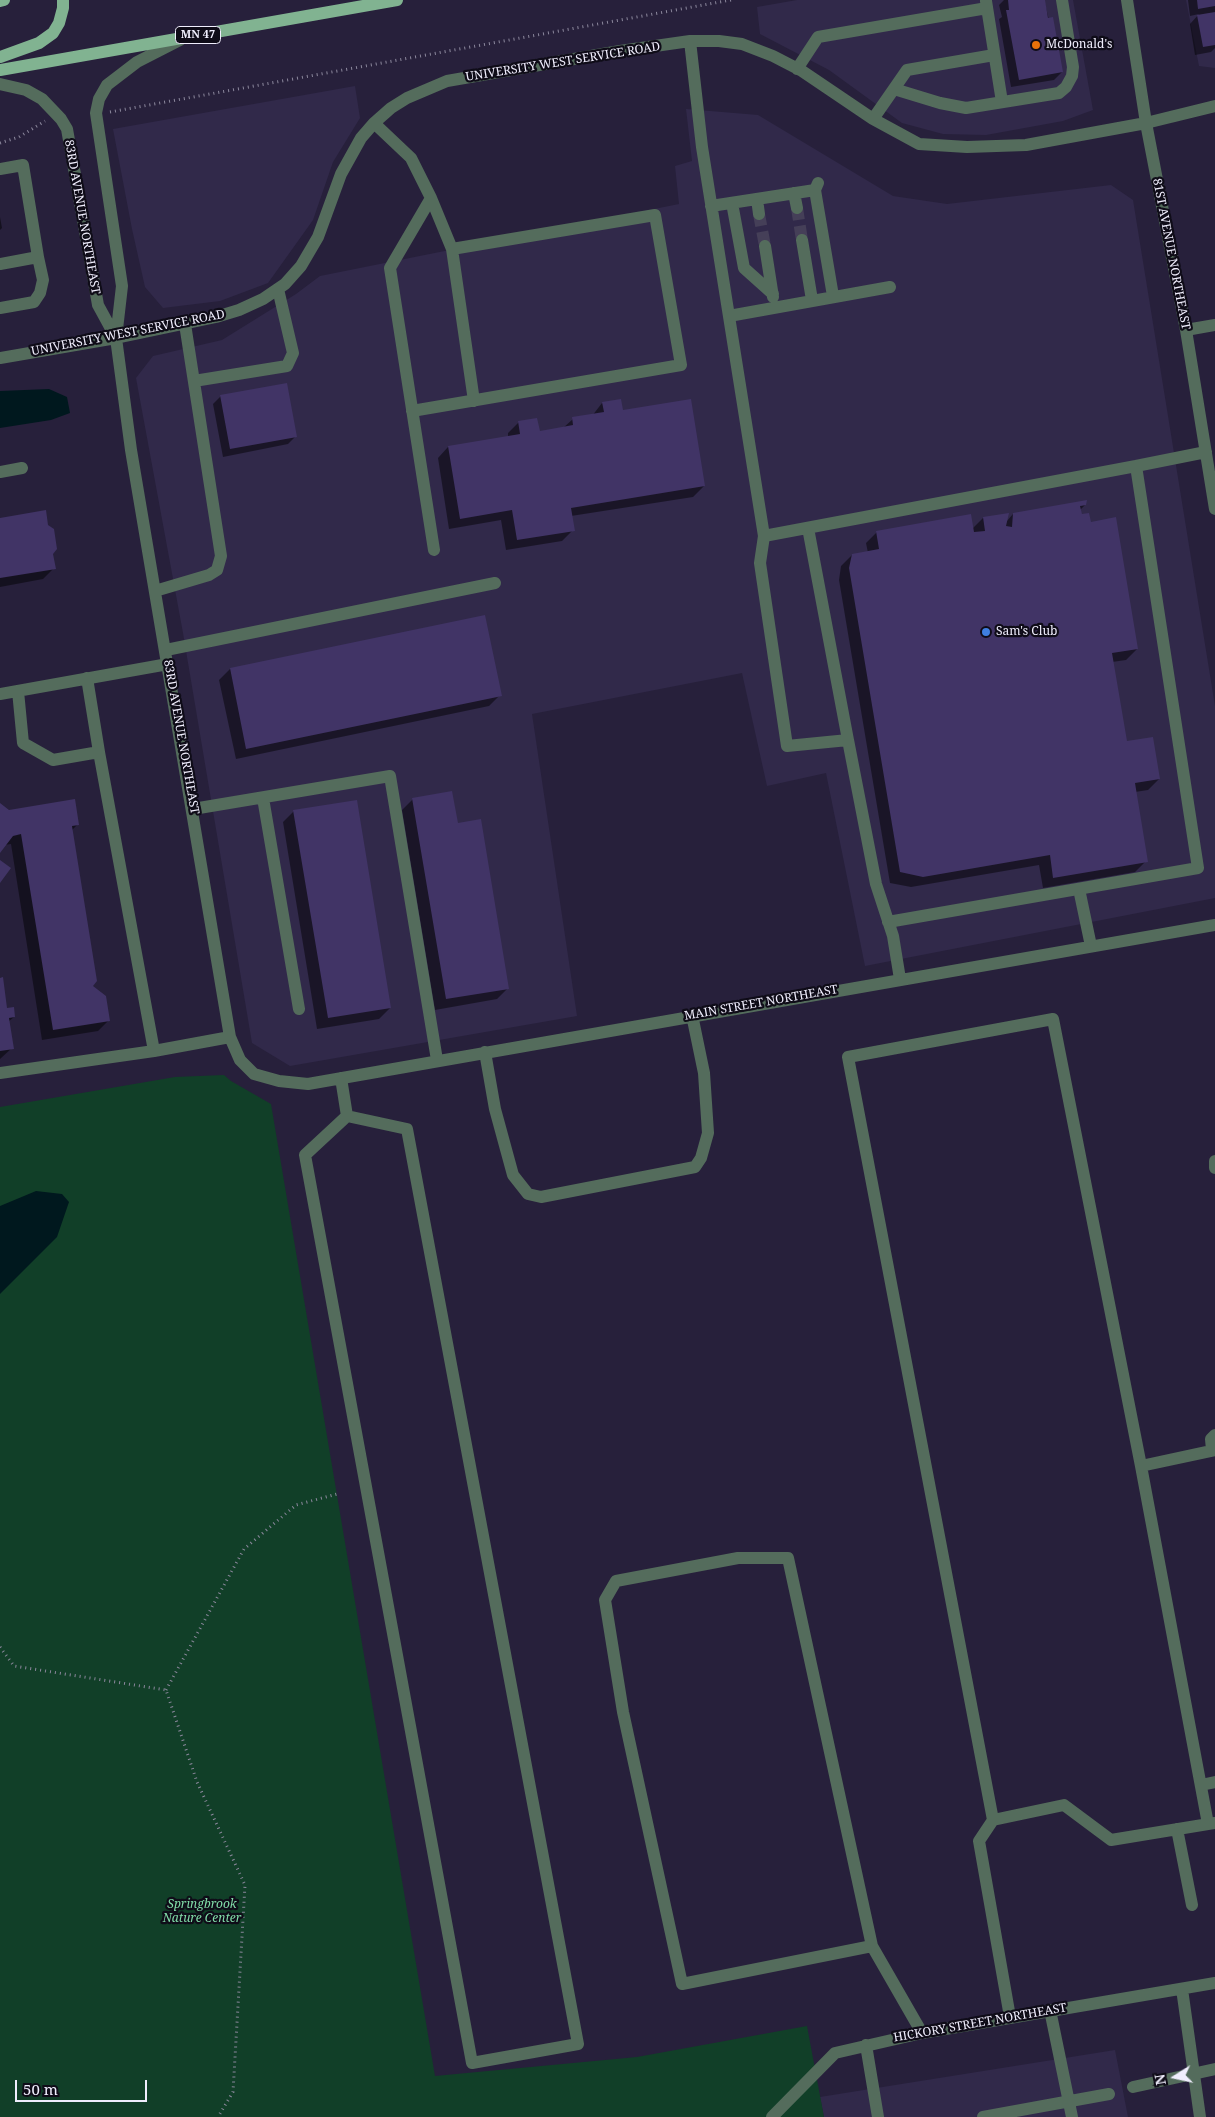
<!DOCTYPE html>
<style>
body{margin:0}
#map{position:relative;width:1215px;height:2117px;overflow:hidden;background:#27203b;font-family:"Noto Serif",serif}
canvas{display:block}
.north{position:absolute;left:1150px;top:2052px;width:50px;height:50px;-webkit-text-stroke:4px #0f0c18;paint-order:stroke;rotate:260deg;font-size:14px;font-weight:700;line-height:20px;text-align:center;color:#f0eefd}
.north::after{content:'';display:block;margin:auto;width:18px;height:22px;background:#f0eefd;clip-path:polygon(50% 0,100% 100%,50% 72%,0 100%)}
.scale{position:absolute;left:15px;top:2080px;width:132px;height:22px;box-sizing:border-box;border:2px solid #f0eefd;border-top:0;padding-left:6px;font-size:15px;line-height:18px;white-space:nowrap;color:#f0eefd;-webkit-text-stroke:4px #0f0c18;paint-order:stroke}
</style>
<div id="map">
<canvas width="1215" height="2117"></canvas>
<div class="north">N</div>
<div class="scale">50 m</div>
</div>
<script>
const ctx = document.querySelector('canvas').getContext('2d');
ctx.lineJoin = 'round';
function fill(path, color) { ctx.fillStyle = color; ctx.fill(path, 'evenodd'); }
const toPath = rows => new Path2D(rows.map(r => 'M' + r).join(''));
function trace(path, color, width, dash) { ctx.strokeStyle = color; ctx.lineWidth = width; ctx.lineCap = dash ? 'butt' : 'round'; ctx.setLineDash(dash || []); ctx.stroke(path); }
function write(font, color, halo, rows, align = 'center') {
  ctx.font = font + ' "Noto Serif",serif'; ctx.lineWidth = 4.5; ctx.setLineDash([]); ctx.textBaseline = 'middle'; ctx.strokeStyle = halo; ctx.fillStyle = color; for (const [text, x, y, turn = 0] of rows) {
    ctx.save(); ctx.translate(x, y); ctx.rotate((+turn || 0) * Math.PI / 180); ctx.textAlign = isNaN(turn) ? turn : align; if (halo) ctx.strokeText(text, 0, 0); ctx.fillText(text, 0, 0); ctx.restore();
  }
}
fill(toPath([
 [797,0,1073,0,1093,110,1063,121,986,135,943,134,902,123,829,70,760,34,757,7],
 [1186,0,1215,0,1215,68,1199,66],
 [355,86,360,118,333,162,313,220,268,283,220,301,163,308,145,287,132,229,113,129],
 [686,109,758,115,893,196,947,204,1111,185,1133,200,1215,706,1215,898,865,966,826,773,767,786,742,673,532,714,577,1016,290,1066,252,1043,183,633,136,378,153,356,222,340,296,294,320,276,679,204,675,166,692,161],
 [1115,2050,1128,2117,824,2117,820,2097]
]), '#31294a');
fill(toPath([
 [224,1075,231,1081,271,1104,435,2076,637,2057,807,2026,824,2117,0,2117,0,1107,175,1077]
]), '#113f28');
fill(toPath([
 [49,389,67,397,70,413,51,420,0,428,0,391],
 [36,1191,62,1194,69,1202,57,1237,0,1294,0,1206]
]), '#00181e');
fill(toPath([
 [1004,0,1044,0,1062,72,1054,80,1011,87,999,19,1002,17,999,5],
 [1188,0,1215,0,1215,48,1211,52,1195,55,1190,24,1199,14,1190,16],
 [0,217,2,228,0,230],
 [221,396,296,436,288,444,223,457,213,404],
 [602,403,622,412,704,486,693,497,571,516,573,530,562,541,506,550,501,520,449,529,438,458,448,447,508,437,508,433,519,422,538,432,563,428,573,419,592,416],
 [1085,505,1080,510,1137,649,1126,660,1112,662,1126,742,1159,779,1148,790,1135,792,1146,861,1135,872,1043,888,1039,865,911,887,890,883,839,580,841,566,852,555,868,553,866,543,877,532,972,529,983,518,1006,522,1013,514],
 [0,519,52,553,54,568,43,579,0,587],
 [230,669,500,695,489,706,236,759,219,680],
 [413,799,457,825,508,988,497,999,435,1010,402,810],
 [0,805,9,811,78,824,71,831,91,986,109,1020,98,1031,42,1040,11,844,4,845,0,851],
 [294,811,390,1008,379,1019,317,1029,283,822],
 [0,979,6,1010,14,1017,8,1022,12,1048,0,1059]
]), '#0007');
fill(toPath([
 [1008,0,1045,0,1048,18,1053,17,1063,72,1019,80,1006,10,1009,10],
 [1197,0,1215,0,1215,6,1198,9],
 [1215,12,1215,45,1203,47,1197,15],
 [287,383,297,437,230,449,220,395],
 [621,399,623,410,691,399,705,486,571,508,575,531,517,540,512,510,460,519,448,446,520,434,518,421,537,418,540,431,573,425,572,417,604,412,602,402],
 [1087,500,1086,505,1080,506,1082,514,1089,513,1091,522,1116,517,1138,649,1112,653,1127,741,1153,737,1160,779,1135,783,1148,862,1053,878,1050,855,923,877,900,872,849,568,852,554,879,549,876,531,971,514,974,532,985,531,983,517,1009,513,1006,526,1012,527,1013,513],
 [46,510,48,525,54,529,57,549,53,554,56,569,0,578,0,518],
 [485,615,502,696,246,749,230,668],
 [452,791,458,823,481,819,509,989,446,999,412,798],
 [75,799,79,825,72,826,97,981,93,986,106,996,110,1021,53,1030,21,834,13,836,0,853,0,803,9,810],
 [357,800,391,1008,328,1018,293,810],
 [0,860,11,868,0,883],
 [3,977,7,1008,14,1007,15,1017,9,1018,14,1049,0,1051,0,978]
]), '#413466');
trace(toPath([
 [797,208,802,240],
 [759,214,765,246]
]), '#453f58', 12, [12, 6]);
trace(toPath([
 [110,112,731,0],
 [0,143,19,137,45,121],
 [0,1647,14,1666,166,1690,197,1782,245,1885,233,2092,218,2117],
 [166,1690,244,1549,296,1505,337,1494]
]), '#8c889d', 3, [1, 4]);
trace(toPath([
 [1127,0,1146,123,1186,330,1215,509],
 [986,1,1002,102],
 [180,40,137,62,107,85,99,99,96,113,122,286,116,338,131,450,230,1037,240,1060,254,1074,279,1081,308,1084,1215,925],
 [690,41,702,147,764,536,760,563,787,746,848,740,876,884,893,936,900,979],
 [797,69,818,37,987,8],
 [0,84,26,90,42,99,61,119,67,129,98,305,116,338],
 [894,89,940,103,966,108,1059,93,1066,87,1072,76,1073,67,1062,0],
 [873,119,907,70,994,55],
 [374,123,411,158,431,198,390,268,434,550],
 [0,169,23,165,38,257,0,264],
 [815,190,833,296],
 [794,193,797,208],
 [757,199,759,214],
 [732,203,744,268,773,294],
 [711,206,815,190,818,183],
 [802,240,812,300],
 [765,246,773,297],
 [452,249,474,401],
 [0,308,34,302,40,293,43,280,38,257],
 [729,316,890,287],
 [1186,330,1215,325],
 [0,358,116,338,216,317,239,310,263,299,285,284,301,266,318,237,341,174,361,138,374,123,391,108,407,98,447,81,620,51,690,41,719,41,742,44,773,56,802,71,873,119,919,144,967,147,1026,145,1146,123,1215,106],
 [194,381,287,366,293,353,278,289],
 [412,411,681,365,655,215,452,249,431,198],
 [0,472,22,468],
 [808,528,848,740],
 [764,536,1136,466],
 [155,591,209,575,217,570,221,556,185,324],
 [166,650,495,583],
 [87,678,99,752],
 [18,691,23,743,53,760,99,752,154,1051],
 [0,694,168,664],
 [263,798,299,1009],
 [193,809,390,776,437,1060],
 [1079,889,1091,946],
 [888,922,1198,868,1136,466,1206,452],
 [485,1052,495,1109,513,1175,528,1194,541,1197,695,1167,701,1158,708,1133,704,1073,692,1015],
 [0,1073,154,1051,230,1037],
 [341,1078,347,1116,305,1155,472,2063,578,2044,407,1129,347,1116],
 [1215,1161,1215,1168],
 [1212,1450,1211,1439,1215,1435],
 [1141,1466,1215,1450],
 [1201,1785,1215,1782],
 [993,1820,1064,1805,1111,1840,1215,1823],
 [1177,1829,1192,1905],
 [872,1946,788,1558,738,1558,616,1581,605,1600,623,1712,682,1984,872,1946,922,2033],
 [1182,1989,1200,2117],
 [1050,2010,1072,2117],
 [1010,2017,979,1841,993,1820,848,1057,1053,1019,1141,1466,1208,1824],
 [866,2045,878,2117],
 [1133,2087,1215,2069],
 [772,2117,835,2053,922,2033,1215,1983],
 [983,2117,1109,2094]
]), '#546c5c', 12);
trace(toPath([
 [0,1,4,0],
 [0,57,39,43,53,33,59,23,63,8,63,0],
 [0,70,397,0]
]), '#81b391', 12);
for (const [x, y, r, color] of [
 [1036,45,5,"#e8710a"],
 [986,632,5,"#3f7fe0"]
]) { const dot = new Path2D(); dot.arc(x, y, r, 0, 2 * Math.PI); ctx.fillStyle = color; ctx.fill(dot); trace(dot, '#0f0c18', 2); }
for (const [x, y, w] of [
 [198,35,45]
]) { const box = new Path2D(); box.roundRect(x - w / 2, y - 8.5, w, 17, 4); ctx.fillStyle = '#0f0c18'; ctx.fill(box); trace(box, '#f0eefd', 1); }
write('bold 11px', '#f0eefd', null, [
 ["MN 47",198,35]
]);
write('12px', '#f0eefd', '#0f0c18', [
 ["McDonald's",1046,45],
 ["Sam's Club",996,632]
], 'left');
write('12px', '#f0eefd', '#0f0c18', [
 ["UNIVERSITY WEST SERVICE ROAD",563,62,-9],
 ["83RD AVENUE NORTHEAST",82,217,80],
 ["81ST AVENUE NORTHEAST",1171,254,79],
 ["UNIVERSITY WEST SERVICE ROAD",128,333,-11],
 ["83RD AVENUE NORTHEAST",181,737,80],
 ["MAIN STREET NORTHEAST",761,1003,-10],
 ["HICKORY STREET NORTHEAST",980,2023,-10]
]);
write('italic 12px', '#81dca8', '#0f0c18', [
 ["Springbrook",202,1905],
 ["Nature Center",202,1919]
]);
</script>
